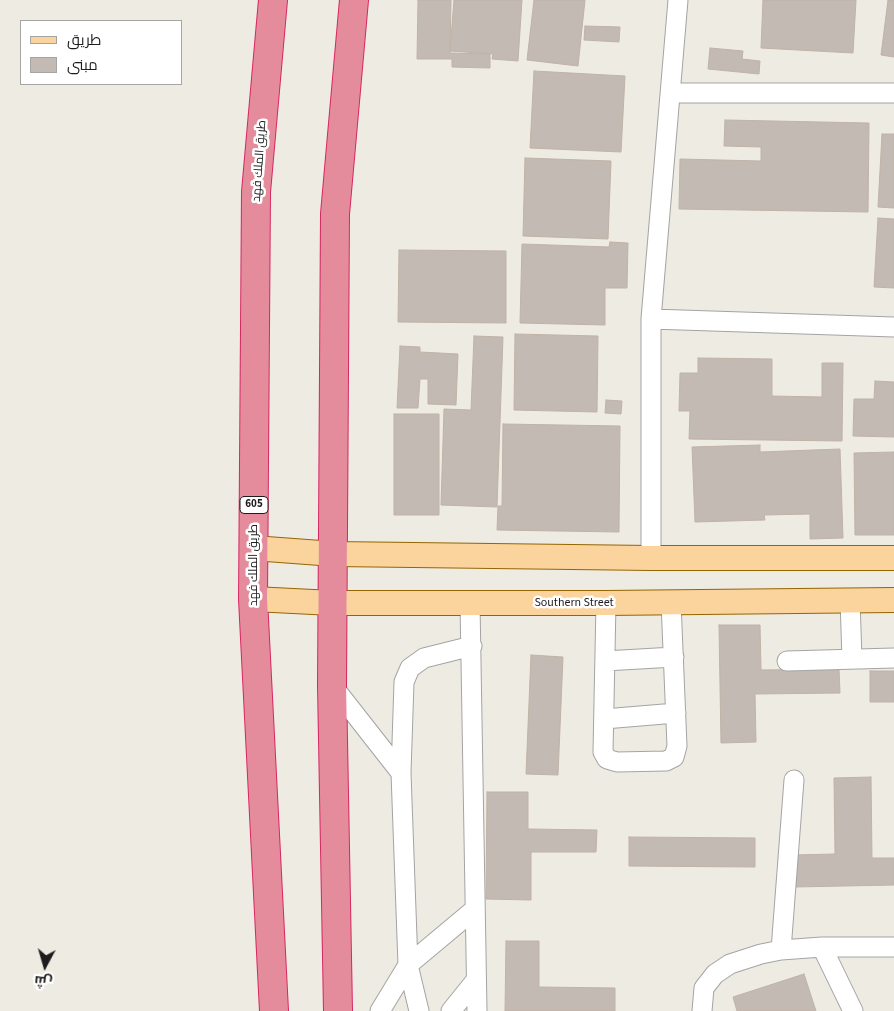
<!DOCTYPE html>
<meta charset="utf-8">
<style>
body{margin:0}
#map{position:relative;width:894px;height:1011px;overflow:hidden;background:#eeebe3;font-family:"Source Sans 3",Cairo,sans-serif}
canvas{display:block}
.legend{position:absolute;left:20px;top:20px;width:162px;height:65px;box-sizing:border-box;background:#fff;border:1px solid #a5a5a5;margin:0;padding:6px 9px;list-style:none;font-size:15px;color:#1d1d1d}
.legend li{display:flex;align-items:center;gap:10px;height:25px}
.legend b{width:25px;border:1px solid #a5a5a5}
.north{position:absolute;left:20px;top:941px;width:50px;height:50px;-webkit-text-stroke:4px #fff;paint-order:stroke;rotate:186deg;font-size:14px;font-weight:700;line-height:20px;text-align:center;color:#1d1d1d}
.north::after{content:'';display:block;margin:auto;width:18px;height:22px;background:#1d1d1d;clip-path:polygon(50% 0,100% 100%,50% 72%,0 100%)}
</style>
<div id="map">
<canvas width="894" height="1011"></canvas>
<ul class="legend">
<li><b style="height:6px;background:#fad39d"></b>طريق</li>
<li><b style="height:14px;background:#c3bab3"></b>مبنى</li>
</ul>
<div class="north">ش</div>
</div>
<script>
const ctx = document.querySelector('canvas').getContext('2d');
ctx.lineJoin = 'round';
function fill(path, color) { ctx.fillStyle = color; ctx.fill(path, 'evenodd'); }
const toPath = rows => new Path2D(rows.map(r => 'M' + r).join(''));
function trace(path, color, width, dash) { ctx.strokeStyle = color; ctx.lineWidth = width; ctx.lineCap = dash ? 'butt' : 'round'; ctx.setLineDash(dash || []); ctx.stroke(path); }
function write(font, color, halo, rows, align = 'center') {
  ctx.font = font + ' "Source Sans 3",Cairo,sans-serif'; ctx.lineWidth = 5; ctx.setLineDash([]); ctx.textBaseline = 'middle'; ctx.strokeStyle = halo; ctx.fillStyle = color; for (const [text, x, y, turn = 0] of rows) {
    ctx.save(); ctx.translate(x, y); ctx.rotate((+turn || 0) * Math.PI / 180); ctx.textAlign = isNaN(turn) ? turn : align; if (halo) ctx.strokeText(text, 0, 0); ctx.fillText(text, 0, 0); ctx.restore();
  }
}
const building = toPath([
 [418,0,451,0,450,53,490,54,490,68,452,67,452,59,417,59,418,0],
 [454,0,522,0,518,61,492,59,493,54,450,51,454,0],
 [534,0,585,0,578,66,527,60,534,0],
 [763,0,856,0,853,53,761,48,763,0],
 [888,0,894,0,894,57,881,55,888,0],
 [585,26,620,27,619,42,584,40,585,26],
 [710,48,743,51,742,59,760,61,759,74,708,69,710,48],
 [534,71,625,76,621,152,530,148,534,71],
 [725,120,869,123,868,212,679,209,680,159,761,161,761,147,724,146,725,120],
 [882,134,894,134,894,208,878,207,882,134],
 [525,158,611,161,608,239,523,236,525,158],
 [878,218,894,219,894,288,874,287,878,218],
 [610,242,628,243,627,288,605,288,605,325,520,323,522,244,609,247,610,242],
 [399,250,506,251,506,323,398,322,399,250],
 [515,334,598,336,597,412,514,410,515,334],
 [474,336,503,337,497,507,441,505,444,409,471,410,474,336],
 [400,346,420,347,420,352,458,354,456,405,428,404,428,379,420,379,418,408,397,408,400,346],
 [698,358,772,359,772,396,822,397,822,363,843,363,842,441,689,439,690,411,679,411,680,373,698,373,698,358],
 [875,381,894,382,894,437,853,436,854,399,874,399,875,381],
 [606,400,622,401,621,414,605,413,606,400],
 [394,414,439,414,439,515,394,515,394,414],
 [503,424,620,426,619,532,497,530,498,506,502,506,503,424],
 [760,445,760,452,840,449,843,538,810,539,810,514,764,515,765,520,695,522,692,447,760,445],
 [894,452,894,535,855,535,854,453,894,452],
 [719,625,760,625,761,670,839,669,840,693,755,694,756,742,721,743,719,625],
 [531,655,563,657,558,775,526,774,531,655],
 [870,671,894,671,894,702,870,702,870,671],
 [871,777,872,858,894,858,894,885,794,887,793,855,835,854,834,778,871,777],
 [487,792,528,792,528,829,597,830,596,852,531,852,531,900,486,899,487,792],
 [629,837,755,838,755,867,629,866,629,837],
 [506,941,539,941,539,987,615,988,615,1011,505,1011,506,941],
 [804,974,816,1011,737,1011,733,997,804,974]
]);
fill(building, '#c3bab3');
trace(building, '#c0b2a6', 1);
const minor = toPath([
 [671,93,894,93],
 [651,319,894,327],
 [651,558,651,319,678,0],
 [850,600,852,659],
 [470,603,477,1011],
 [606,603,603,752,607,759,617,762,666,761,674,757,677,746,671,602],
 [605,661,674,657],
 [787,661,894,658],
 [332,685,401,773],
 [604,719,676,713],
 [822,947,853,1011],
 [781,950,794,780],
 [380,1011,408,965,475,909],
 [419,1011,408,965,401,773,404,682,410,668,424,658,472,646],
 [451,1011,476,980],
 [702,1011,704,988,715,974,730,964,761,954,781,950,822,947,894,947]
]);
const major = toPath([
 [253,548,334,554,651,558,894,558],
 [253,599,333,603,606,603,894,600]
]);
const highway = toPath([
 [273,0,256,192,253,599,274,1011],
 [338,1011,332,685,335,214,354,0]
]);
trace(minor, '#a4a4a4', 21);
trace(major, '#946603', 26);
trace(highway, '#d62761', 30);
trace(minor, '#fff', 19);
trace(major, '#fad39d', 24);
trace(highway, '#e58c9c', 28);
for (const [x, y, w] of [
 [254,505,28]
]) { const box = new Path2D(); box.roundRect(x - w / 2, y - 8.5, w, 17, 4); ctx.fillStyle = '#fff'; ctx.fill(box); trace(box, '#1d1d1d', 1); }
write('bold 11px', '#1d1d1d', null, [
 ["605",254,505]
]);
write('12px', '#1d1d1d', '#fff', [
 ["طريق الملك فهد",260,161,-86],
 ["طريق الملك فهد",254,565,-90],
 ["Southern Street",574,603]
]);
</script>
